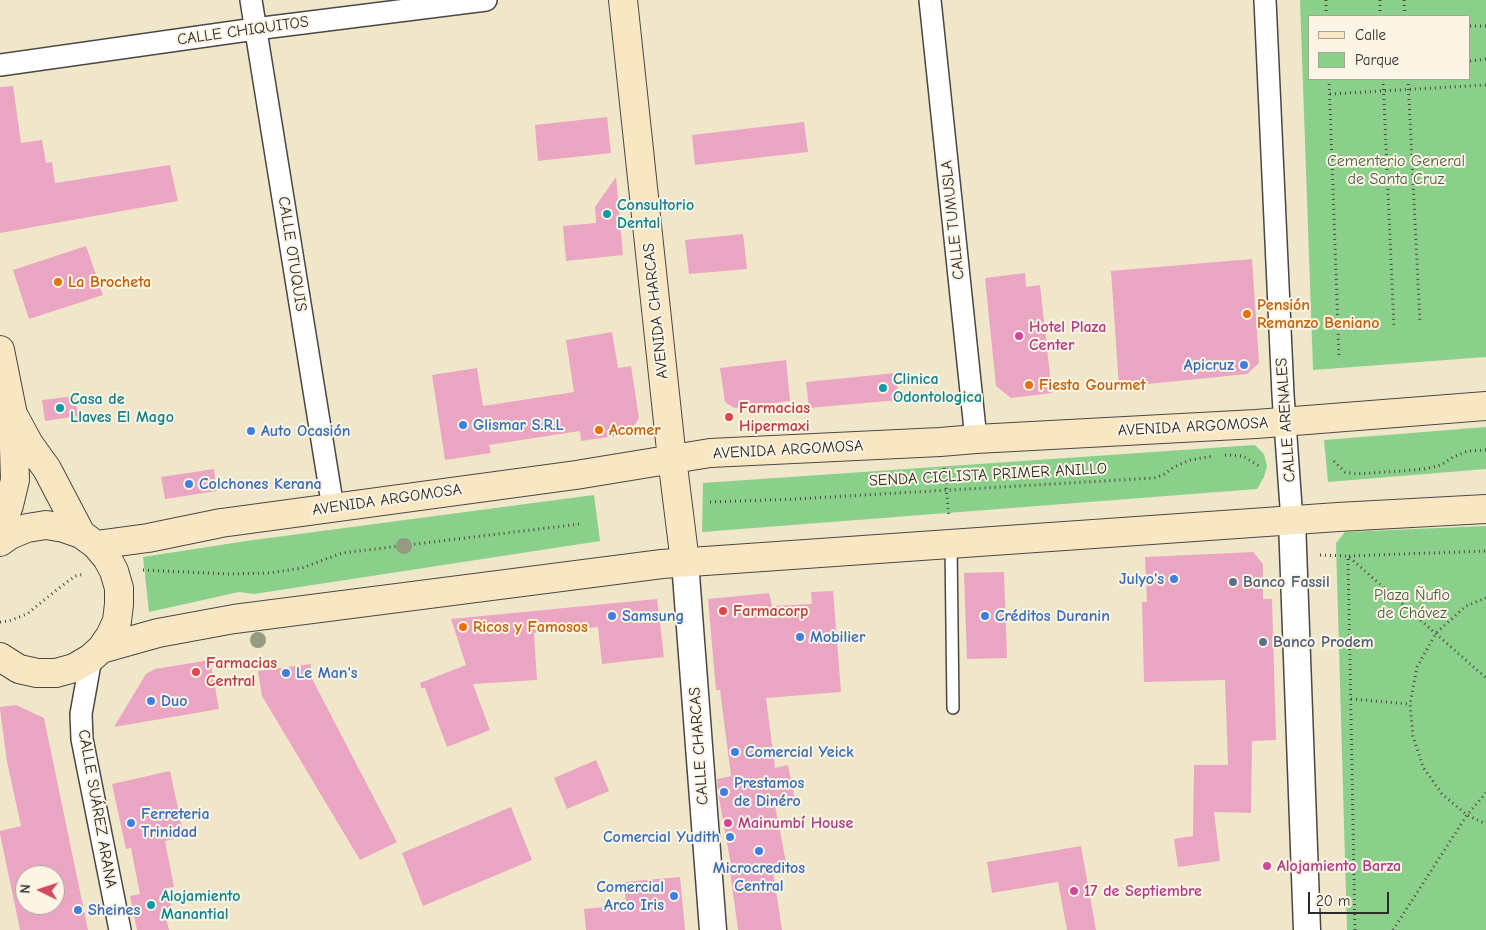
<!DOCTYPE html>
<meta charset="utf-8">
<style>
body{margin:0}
#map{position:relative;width:1486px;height:930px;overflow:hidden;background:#f0e7ca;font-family:"Comic Neue",sans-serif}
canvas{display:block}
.legend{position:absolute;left:1308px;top:15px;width:162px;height:65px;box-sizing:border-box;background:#fcf5e5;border:1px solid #a8a49b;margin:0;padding:6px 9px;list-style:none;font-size:15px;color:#2b2b2b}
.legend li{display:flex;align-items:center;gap:10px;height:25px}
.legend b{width:25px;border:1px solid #a8a49b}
.north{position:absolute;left:15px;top:865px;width:50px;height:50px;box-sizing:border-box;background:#fcf5e5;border:1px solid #a8a49b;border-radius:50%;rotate:274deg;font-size:14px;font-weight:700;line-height:20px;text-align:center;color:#2b2b2b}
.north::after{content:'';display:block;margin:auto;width:18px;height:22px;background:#d1495b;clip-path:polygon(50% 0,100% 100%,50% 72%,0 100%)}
.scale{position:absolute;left:1308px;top:892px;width:81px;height:22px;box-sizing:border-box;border:2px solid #2b2b2b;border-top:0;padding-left:6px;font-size:15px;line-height:18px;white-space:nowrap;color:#2b2b2b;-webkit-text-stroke:4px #fcf5e5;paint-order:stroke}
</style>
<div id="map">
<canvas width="1486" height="930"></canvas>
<ul class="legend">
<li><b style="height:6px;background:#f9e7c3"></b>Calle</li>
<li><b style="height:14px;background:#8ad08b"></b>Parque</li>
</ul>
<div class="north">N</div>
<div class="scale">20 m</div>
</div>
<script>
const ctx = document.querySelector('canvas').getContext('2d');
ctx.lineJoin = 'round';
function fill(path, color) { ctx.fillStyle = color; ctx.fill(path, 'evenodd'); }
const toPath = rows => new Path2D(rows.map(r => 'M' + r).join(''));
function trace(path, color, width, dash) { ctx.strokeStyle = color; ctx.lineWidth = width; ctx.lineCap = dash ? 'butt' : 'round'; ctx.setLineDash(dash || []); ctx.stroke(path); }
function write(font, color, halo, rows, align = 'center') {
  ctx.font = font + ' "Comic Neue",sans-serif'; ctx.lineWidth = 4; ctx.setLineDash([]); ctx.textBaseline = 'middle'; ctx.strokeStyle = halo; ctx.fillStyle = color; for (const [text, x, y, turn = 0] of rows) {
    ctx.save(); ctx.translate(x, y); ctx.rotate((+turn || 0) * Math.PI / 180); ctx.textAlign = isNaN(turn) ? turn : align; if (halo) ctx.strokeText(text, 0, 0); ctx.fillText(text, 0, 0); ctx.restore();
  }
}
fill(toPath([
 [1300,0,1486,0,1486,357,1313,370],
 [1470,16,1470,79,1310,79,1310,16],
 [1486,427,1486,469,1328,482,1324,440],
 [1255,445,1264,454,1267,466,1264,477,1257,489,702,532,703,483],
 [594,495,600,541,254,594,239,592,149,612,143,557,246,541],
 [1486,526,1486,930,1347,930,1336,543,1345,532]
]), '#8ad08b');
fill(toPath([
 [13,86,21,143,42,140,46,163,52,162,55,183,170,165,178,201,0,233,0,87],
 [607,117,611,153,538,161,535,125],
 [804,122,808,152,695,165,692,135],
 [616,177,623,255,566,261,563,226,596,223,595,207],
 [743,234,747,269,689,274,685,240],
 [86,246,103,295,29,319,13,270],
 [1252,259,1259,363,1247,374,1119,387,1111,271],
 [1025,273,1026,287,1040,285,1052,393,1011,398,996,386,985,278],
 [612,332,618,368,631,366,639,418,629,434,581,441,580,431,489,445,491,453,445,460,432,375,477,368,483,406,574,392,566,340],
 [786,360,790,401,734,408,725,402,720,368],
 [896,373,899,400,809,408,806,382],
 [75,396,78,416,45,421,42,400],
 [214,469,217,491,165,499,161,477],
 [1253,552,1263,564,1263,599,1272,599,1276,740,1252,741,1251,813,1214,812,1220,861,1178,867,1174,839,1193,836,1194,765,1228,765,1225,680,1144,682,1142,602,1147,602,1145,557],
 [1004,572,1007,658,967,659,964,573],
 [833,591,841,692,766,698,775,768,788,765,795,801,775,806,786,862,772,865,782,930,738,930,730,871,732,871,718,792,717,779,731,776,720,690,716,690,708,599,769,593,772,606,812,604,811,592],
 [657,599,664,657,602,664,598,627,534,633,537,680,473,684,490,730,447,747,425,688,421,688,420,683,466,665,451,619],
 [210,660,219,709,114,727,146,674,155,669],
 [311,664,310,675,397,842,360,860,262,696,258,671],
 [16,705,44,718,88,930,20,930,0,834,0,831,21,826,7,762,0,709,0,707],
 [25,875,55,875,55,905,25,905],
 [596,760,609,791,567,809,554,778],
 [170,771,184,836,165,841,174,887,167,888,173,913,165,914,169,930,137,930,130,896,140,894,131,848,126,849,112,784],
 [511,807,532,860,423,906,402,853],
 [1081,846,1096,930,1067,930,1058,882,992,893,987,862],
 [680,877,685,930,586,930,584,909,626,905,624,882]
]), '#eaa5c3');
const service = toPath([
 [951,544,953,708]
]);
const minor = toPath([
 [251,0,333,508],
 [930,0,976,439],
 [1265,0,1283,395,1292,521],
 [0,65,255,29,486,0],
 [91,658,81,714,82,739,120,930]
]);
const tertiary = toPath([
 [1292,521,1307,930],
 [685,562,713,930]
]);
const secondary = toPath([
 [623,0,671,450,685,562],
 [0,350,13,415,15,480,9,505,0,531],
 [15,418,29,444,47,469,81,534],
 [0,542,10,535,27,528,46,525,64,528,81,534,96,545,107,558,114,571,119,588,119,604,117,621,110,636,101,649,91,658,74,668,56,673,37,673,19,669,0,657],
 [96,545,148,538,221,523,576,475,710,453,940,442,976,439,1256,424,1486,406],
 [101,649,158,633,234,619,662,564,1338,517,1486,509]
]);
trace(service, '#494743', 14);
trace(minor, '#494743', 24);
trace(tertiary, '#494743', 29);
trace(secondary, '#494743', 30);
trace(toPath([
 [1326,0,1326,16],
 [1380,0,1380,16],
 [1404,0,1405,16],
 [1470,26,1486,26],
 [1470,61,1486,59],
 [1329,79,1339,357],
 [1383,79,1394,328],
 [1408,79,1420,323],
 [1330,94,1486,85],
 [1225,455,1243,456,1259,466],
 [1334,461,1345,472,1356,474,1402,471,1424,469,1441,465,1453,457,1468,451,1486,450],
 [944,468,949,516],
 [710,502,796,499,1154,478,1163,475,1174,467,1190,460,1214,456],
 [1320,555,1348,556,1486,678],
 [143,570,228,574,269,573,302,568,342,553,580,524],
 [1486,598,1466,606,1436,633,1417,667,1410,704,1413,736,1423,767,1442,794,1467,815,1486,824],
 [0,622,9,621,27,614,59,588,75,576,85,574],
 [1351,699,1410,704],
 [1355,930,1348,556,1486,551],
 [1393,930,1467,815,1486,793]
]), '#494743', 3, [1, 4]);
trace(service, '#fff', 11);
trace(minor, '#fff', 21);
trace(tertiary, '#fff', 26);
trace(secondary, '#f9e7c3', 28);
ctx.fillStyle = '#949b82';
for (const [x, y] of [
 [404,546],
 [258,640]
]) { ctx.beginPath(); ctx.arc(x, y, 8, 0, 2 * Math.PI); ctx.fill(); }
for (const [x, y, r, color] of [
 [607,214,5,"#0f9aa8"],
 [58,282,5,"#e8710a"],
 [1247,314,5,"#e8710a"],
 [1019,336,5,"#d1479c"],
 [1244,365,5,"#3f7fe0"],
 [1029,385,5,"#e8710a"],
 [883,388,5,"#0f9aa8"],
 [60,408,5,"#0f9aa8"],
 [729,417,5,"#e0444e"],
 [463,425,5,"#3f7fe0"],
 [599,430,5,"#e8710a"],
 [251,431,5,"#3f7fe0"],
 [189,484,5,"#3f7fe0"],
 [1174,579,5,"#3f7fe0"],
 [1233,582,5,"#5c6f8a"],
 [723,611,5,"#e0444e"],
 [612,616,5,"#3f7fe0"],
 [985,616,5,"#3f7fe0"],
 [463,627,5,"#e8710a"],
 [800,637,5,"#3f7fe0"],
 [1263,642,5,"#5c6f8a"],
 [196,672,5,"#e0444e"],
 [286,673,5,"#3f7fe0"],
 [151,701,5,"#3f7fe0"],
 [735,752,5,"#3f7fe0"],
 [724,792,5,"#3f7fe0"],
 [131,823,5,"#3f7fe0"],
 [728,823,5,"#d1479c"],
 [730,837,5,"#3f7fe0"],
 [759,851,5,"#3f7fe0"],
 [1267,866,5,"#d1479c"],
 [1074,891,5,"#d1479c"],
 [674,896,5,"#3f7fe0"],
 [151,905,5,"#0f9aa8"],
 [78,910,5,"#3f7fe0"]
]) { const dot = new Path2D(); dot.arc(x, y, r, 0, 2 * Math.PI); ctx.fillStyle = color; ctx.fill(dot); trace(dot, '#fcf5e5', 2); }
write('16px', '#2b2b2b', '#fcf5e5', [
 ["CALLE CHIQUITOS",243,31,-8],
 ["CALLE TUMUSLA",953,220,-96],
 ["CALLE OTUQUIS",292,254,81],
 ["AVENIDA CHARCAS",656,311,-96],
 ["CALLE ARENALES",1286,420,-94],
 ["AVENIDA ARGOMOSA",1193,427,-3],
 ["AVENIDA ARGOMOSA",788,450,-3],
 ["SENDA CICLISTA PRIMER ANILLO",988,475,-3],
 ["AVENIDA ARGOMOSA",387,500,-8],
 ["CALLE CHARCAS",699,746,-94],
 ["CALLE SUÁREZ ARANA",97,809,80]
]);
write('16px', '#485d48', '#fcf5e5', [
 ["Cementerio General",1396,161],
 ["de Santa Cruz",1396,179],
 ["Plaza Ñuflo",1412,595],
 ["de Chávez",1412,613]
]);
write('bold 16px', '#0d838f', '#fcf5e5', [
 ["Consultorio",617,205],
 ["Dental",617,223],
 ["Clinica",893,379],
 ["Odontologica",893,397],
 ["Casa de",70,399],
 ["Llaves El Mago",70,417],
 ["Alojamiento",161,896],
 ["Manantial",161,914]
], 'left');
write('bold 16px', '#c56008', '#fcf5e5', [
 ["La Brocheta",68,282],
 ["Pensión",1257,305],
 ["Remanzo Beniano",1257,323],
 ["Fiesta Gourmet",1039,385],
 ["Acomer",609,430],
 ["Ricos y Famosos",473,627]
], 'left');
write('bold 16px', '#b23c85', '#fcf5e5', [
 ["Hotel Plaza",1029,327],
 ["Center",1029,345],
 ["Mainumbí House",738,823],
 ["Alojamiento Barza",1277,866],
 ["17 de Septiembre",1084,891]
], 'left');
write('bold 16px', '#366cbe', '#fcf5e5', [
 ["Apicruz",1234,365,"right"],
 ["Glismar S.R.L",473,425],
 ["Auto Ocasión",261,431],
 ["Colchones Kerana",199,484],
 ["Julyo's",1164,579,"right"],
 ["Samsung",622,616],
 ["Créditos Duranin",995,616],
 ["Mobilier",810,637],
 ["Le Man's",296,673],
 ["Duo",161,701],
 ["Comercial Yeick",745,752],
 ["Prestamos",734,783],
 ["de Dinéro",734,801],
 ["Ferreteria",141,814],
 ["Trinidad",141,832],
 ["Comercial Yudith",720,837,"right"],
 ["Microcreditos",759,868,"center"],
 ["Central",759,886,"center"],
 ["Comercial",664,887,"right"],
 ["Arco Iris",664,905,"right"],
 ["Sheines",88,910]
], 'left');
write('bold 16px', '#be3a42', '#fcf5e5', [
 ["Farmacias",739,408],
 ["Hipermaxi",739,426],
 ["Farmacorp",733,611],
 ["Farmacias",206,663],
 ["Central",206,681]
], 'left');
write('bold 16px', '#4e5e75', '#fcf5e5', [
 ["Banco Fassil",1243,582],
 ["Banco Prodem",1273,642]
], 'left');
</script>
